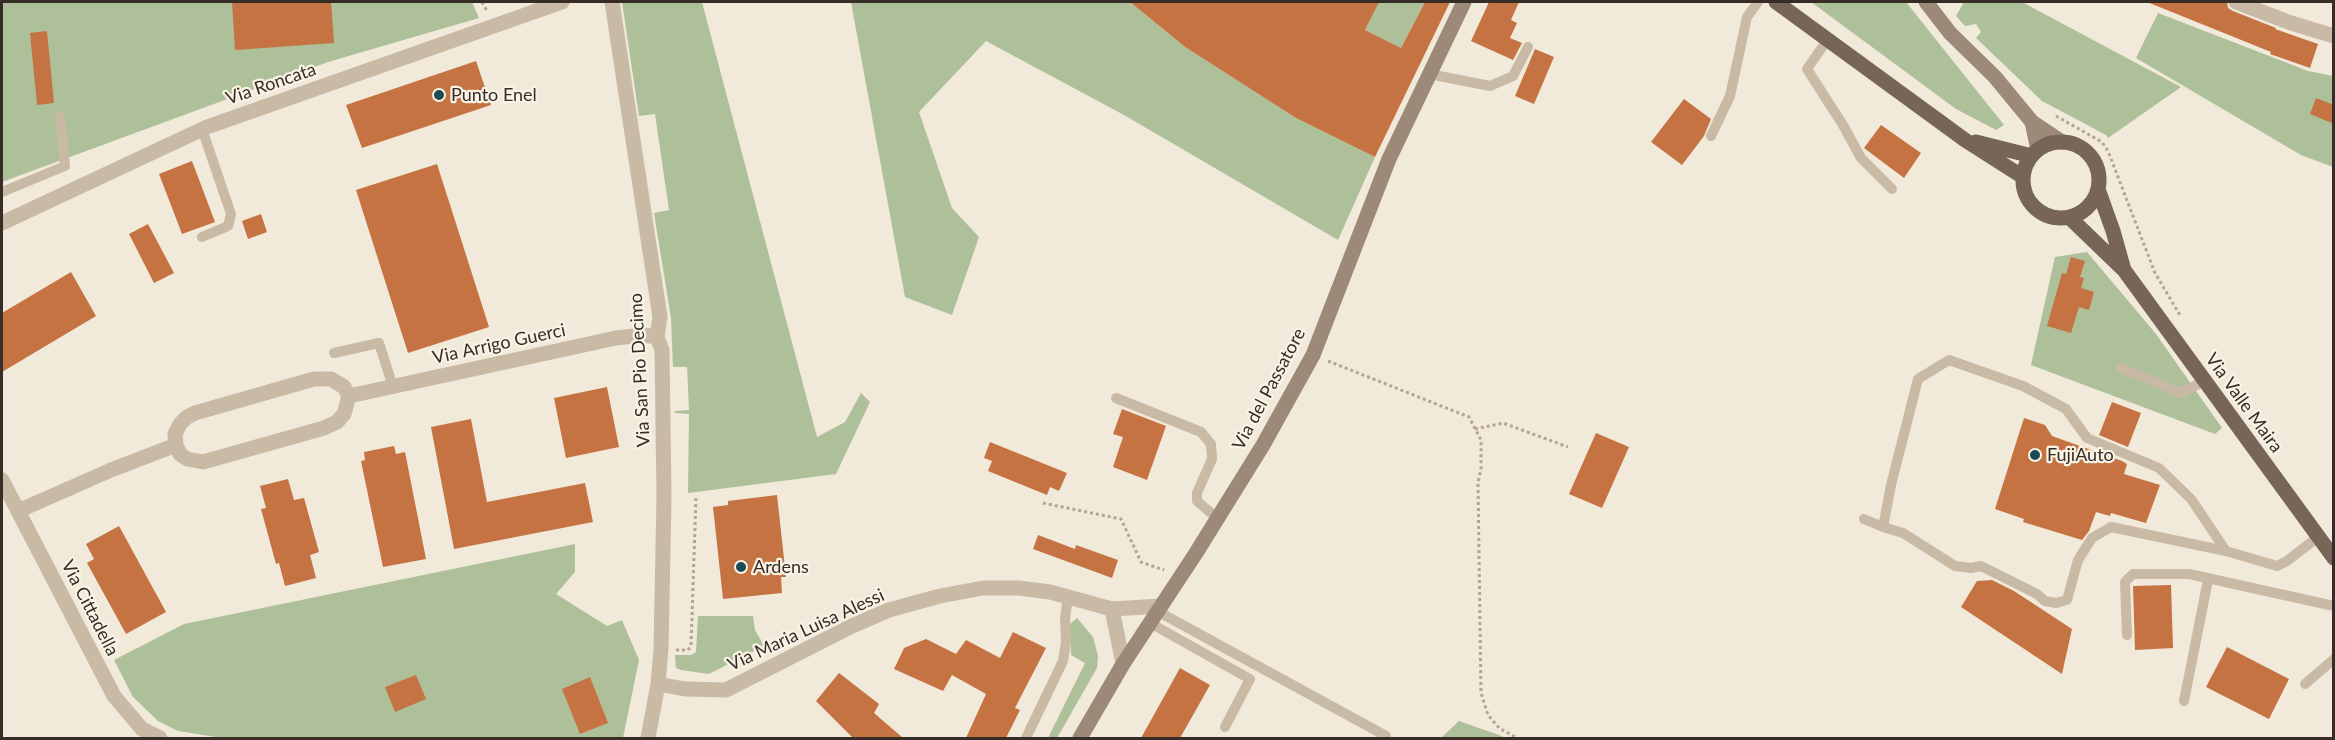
<!DOCTYPE html>
<style>
body{margin:0}
#map{position:relative;width:2335px;height:740px;overflow:hidden;background:#f1e9d9;font-family:Lato,sans-serif}
canvas{display:block}
.frame{position:absolute;inset:0;border:3px solid #352d26;pointer-events:none}
</style>
<div id="map">
<canvas width="2335" height="740"></canvas>
<div class="frame"></div>
</div>
<script>
const ctx = document.querySelector('canvas').getContext('2d');
ctx.lineJoin = 'round';
function fill(path, color) { ctx.fillStyle = color; ctx.fill(path, 'evenodd'); }
const toPath = rows => new Path2D(rows.map(r => 'M' + r).join(''));
function trace(path, color, width, dash) { ctx.strokeStyle = color; ctx.lineWidth = width; ctx.lineCap = dash ? 'butt' : 'round'; ctx.setLineDash(dash || []); ctx.stroke(path); }
function write(font, color, halo, rows, align = 'center') {
  ctx.font = font + ' Lato,sans-serif'; ctx.lineWidth = 4.5; ctx.setLineDash([]); ctx.textBaseline = 'middle'; ctx.strokeStyle = halo; ctx.fillStyle = color; for (const [text, x, y, turn = 0] of rows) {
    ctx.save(); ctx.translate(x, y); ctx.rotate((+turn || 0) * Math.PI / 180); ctx.textAlign = isNaN(turn) ? turn : align; if (halo) ctx.strokeText(text, 0, 0); ctx.fillText(text, 0, 0); ctx.restore();
  }
}
fill(toPath([
 [2,2,472,2,479,18,328,62,2,182],
 [622,2,702,2,817,437,845,422,861,393,870,402,836,474,688,493,689,414,675,413,675,411,689,410,687,367,673,367,671,318,654,213,669,210,655,114,639,116],
 [851,2,1130,2,1185,47,1296,118,1375,157,1338,240,1124,115,986,41,919,112,952,208,979,237,952,315,905,297],
 [1376,2,1425,2,1401,48,1365,30,1378,3],
 [1811,2,1906,2,2004,125,1996,130,1956,109],
 [1964,2,2022,2,2181,87,2108,138,2106,135,2042,101,1976,38,1981,32,1976,24,1965,26,1956,16],
 [2158,13,2308,71,2333,76,2333,167,2301,155,2136,58],
 [2087,252,2156,334,2222,428,2215,434,2031,365,2055,257],
 [575,544,575,572,556,594,607,626,622,620,639,660,623,738,222,738,178,731,158,721,133,697,114,660,184,624],
 [698,616,753,616,755,630,764,646,709,674,681,670,676,668,675,655,691,655,696,652],
 [1077,618,1093,637,1098,656,1097,668,1057,738,1048,738,1085,663,1071,655,1070,624],
 [1459,721,1499,735,1506,738,1441,738]
]), '#aec099');
fill(toPath([
 [232,2,331,2,334,43,235,50],
 [1130,2,1379,2,1365,30,1401,48,1425,2,1450,2,1375,157,1296,118,1185,47],
 [1489,2,1519,2,1511,20,1517,23,1510,38,1522,43,1513,60,1471,41],
 [2147,2,2227,2,2228,8,2233,11,2276,28,2275,29,2318,44,2310,68,2270,54,2271,52],
 [47,31,54,103,37,105,30,33],
 [1535,49,1554,57,1534,104,1515,96],
 [476,61,491,105,362,148,346,105],
 [2316,98,2334,105,2334,124,2310,114],
 [1684,99,1711,119,1704,136,1682,165,1651,142],
 [1881,125,1921,153,1904,178,1864,148],
 [192,161,215,222,182,234,159,174],
 [437,164,489,327,408,353,356,190],
 [261,214,267,232,248,239,242,221],
 [148,224,174,273,154,283,129,234],
 [2071,257,2085,261,2080,277,2084,278,2081,288,2094,292,2089,310,2079,307,2071,333,2047,326,2062,273,2066,274],
 [71,272,96,316,2,372,2,313],
 [607,387,619,447,566,458,554,398],
 [2112,402,2141,413,2128,447,2099,435],
 [1122,409,1166,426,1147,480,1113,467,1123,437,1113,434],
 [2024,418,2045,425,2052,436,2122,461,2127,464,2124,474,2160,485,2146,523,2111,513,2110,516,2096,512,2089,531,2082,540,2023,522,2024,519,1995,509],
 [471,419,487,502,585,483,593,522,454,549,431,427],
 [1596,433,1629,447,1602,508,1569,494],
 [990,442,1067,473,1059,491,1050,487,1047,495,988,471,992,461,984,458],
 [394,446,396,454,405,452,426,559,383,567,361,461,365,460,364,452],
 [288,479,294,500,304,498,319,552,310,555,316,578,285,586,279,563,276,564,261,509,266,508,260,486],
 [777,495,786,577,781,577,782,593,723,599,713,507,728,505,728,501],
 [119,526,166,612,126,634,87,563,94,559,86,544],
 [1038,535,1075,549,1076,545,1118,560,1112,578,1033,549],
 [1992,580,2014,591,2072,629,2062,674,1961,607,1977,581],
 [2171,585,2173,648,2135,650,2133,586],
 [1013,632,1046,648,1015,708,1020,710,1006,738,966,738,986,694,952,675,943,691,894,669,904,648,926,639,956,654,966,640,1000,658],
 [2227,647,2289,679,2269,719,2206,687],
 [1180,668,1210,685,1180,738,1141,738],
 [839,673,879,704,874,713,903,738,853,738,816,701],
 [416,675,426,699,395,712,385,687],
 [590,677,608,723,580,734,562,689]
]), '#c57343');
trace(toPath([
 [482,2,487,11],
 [2056,116,2102,142,2108,151,2155,273,2181,317],
 [1328,361,1469,417,1481,440,1481,469,1478,482,1481,693,1488,715,1499,728,1517,738],
 [1475,429,1503,423,1568,447],
 [1043,503,1121,519,1141,562,1164,570],
 [676,650,688,650,691,646,696,497]
]), '#b5a490', 3, [3, 3]);
trace(toPath([
 [1828,39,1807,69,1843,125,1861,158,1892,189],
 [1429,74,1490,86,1513,76,1528,47],
 [1711,136,1730,96,1747,17,1758,2],
 [2,192,65,166,60,117],
 [202,237,228,226,231,214,202,129],
 [334,353,379,343,393,387],
 [2121,368,2181,393,2204,381],
 [1116,398,1201,432,1211,444,1212,459,1197,493,1197,501,1218,519],
 [1864,519,1883,527,1891,485,1918,379,1949,360,2023,386,2066,409,2087,438,2159,468,2191,499,2226,551],
 [1883,527,1903,533,1955,566,1971,568,1981,566,2037,594,2045,601,2056,603,2067,600,2078,560,2092,538,2111,527,2226,551,2277,566,2287,561,2318,537],
 [1157,611,1386,736,1385,738],
 [1150,623,1250,679,1225,727],
 [2127,635,2125,582,2133,574,2189,574,2334,606],
 [2305,684,2334,659],
 [2184,701,2208,580],
 [1026,738,1063,661,1066,642,1065,618,1068,597]
]), '#c9baa5', 10);
trace(toPath([
 [612,2,660,317,657,337,662,350,664,497,661,649,658,684,648,738],
 [2236,2,2291,23,2334,36],
 [2,223,207,127,562,2],
 [314,379,331,379,344,387,349,396,344,414,337,422,324,428,203,462,187,459,180,454,176,445,175,434,180,424,187,417,195,413,314,379],
 [349,396,616,338,643,335,657,337],
 [2,480,114,696,142,729,160,738],
 [18,511,111,470,176,445],
 [1112,609,1123,664],
 [658,684,685,689,726,690,852,626,889,610,940,596,983,588,1019,588,1050,592,1112,609,1161,606]
]), '#c9baa5', 15);
trace(toPath([
 [1926,2,1950,33,1995,77,2032,122,2062,142],
 [2032,122,2038,150],
 [1080,738,1123,664,1196,553,1263,445,1313,355,1389,159,1464,2]
]), '#9c8977', 15);
trace(toPath([
 [1776,2,1965,140,2023,177],
 [1976,142,2032,156],
 '2023 180a38 38 0 1 1 76 0a38 38 0 1 1-76 0Z',
 [2098,189,2113,231,2124,270],
 [2069,217,2124,270,2334,558]
]), '#776657', 15);
for (const [x, y, r, color] of [
 [439,95,6,"#1c4b56"],
 [2035,455,6,"#1c4b56"],
 [741,567,6,"#1c4b56"]
]) { const dot = new Path2D(); dot.arc(x, y, r, 0, 2 * Math.PI); ctx.fillStyle = color; ctx.fill(dot); trace(dot, '#f9f2e5', 2); }
write('18px', '#352d26', '#f9f2e5', [
 ["Via Roncata",271,84,-19],
 ["Via Arrigo Guerci",499,344,-12],
 ["Via San Pio Decimo",640,370,-93],
 ["Via del Passatore",1269,389,-62],
 ["Via Valle Maira",2244,403,54],
 ["Via Cittadella",90,608,63],
 ["Via Maria Luisa Alessi",806,630,-25]
]);
write('18px', '#352d26', '#f9f2e5', [
 ["Punto Enel",451,95],
 ["FujiAuto",2047,455],
 ["Ardens",753,567]
], 'left');
</script>
